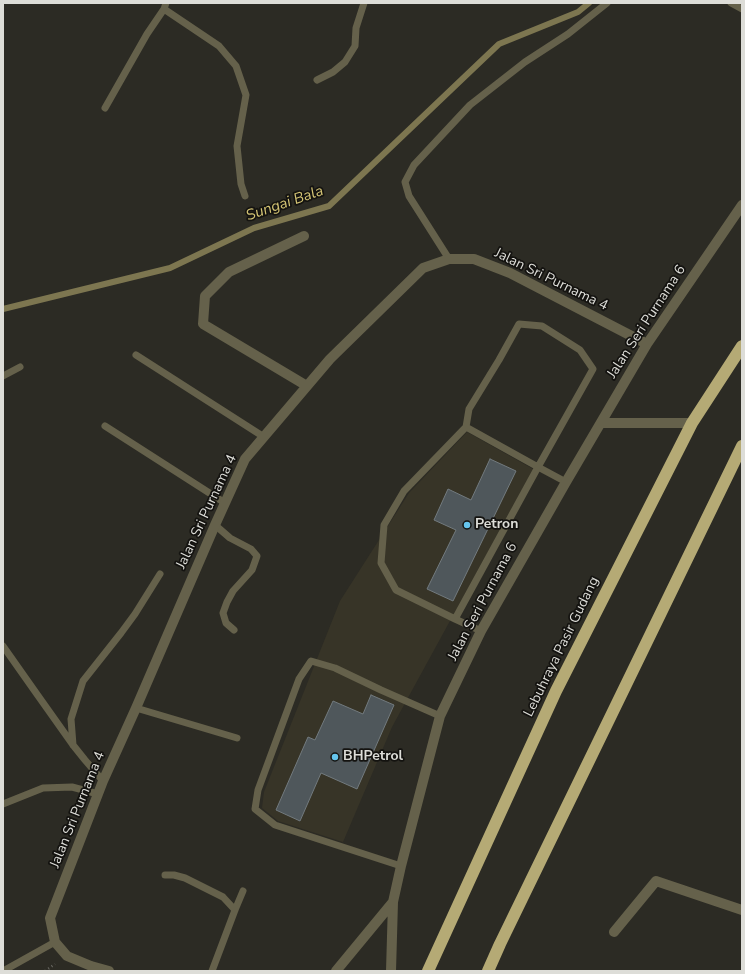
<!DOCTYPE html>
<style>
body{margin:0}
#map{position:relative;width:745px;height:974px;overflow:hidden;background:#2c2b24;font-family:"Nunito Sans",sans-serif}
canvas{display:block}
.frame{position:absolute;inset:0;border:4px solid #ddddd8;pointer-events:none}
</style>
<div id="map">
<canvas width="745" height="974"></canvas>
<div class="frame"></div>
</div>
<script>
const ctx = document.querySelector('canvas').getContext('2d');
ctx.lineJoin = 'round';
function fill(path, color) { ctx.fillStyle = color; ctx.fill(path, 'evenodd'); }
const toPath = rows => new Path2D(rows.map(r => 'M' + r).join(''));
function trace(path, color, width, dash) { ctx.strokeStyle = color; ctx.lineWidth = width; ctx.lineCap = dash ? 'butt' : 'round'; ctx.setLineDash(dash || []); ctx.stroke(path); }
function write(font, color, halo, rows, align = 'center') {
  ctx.font = font + ' "Nunito Sans",sans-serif'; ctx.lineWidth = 3.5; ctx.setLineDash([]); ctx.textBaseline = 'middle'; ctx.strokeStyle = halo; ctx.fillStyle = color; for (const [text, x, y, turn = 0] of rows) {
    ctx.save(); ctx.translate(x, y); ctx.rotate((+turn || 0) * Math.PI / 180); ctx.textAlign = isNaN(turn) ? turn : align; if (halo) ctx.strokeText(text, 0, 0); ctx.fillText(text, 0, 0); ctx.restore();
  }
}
fill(toPath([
 [467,432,533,469,392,727,343,842,278,821,262,808,264,792,340,601,409,493]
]), '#373427');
trace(toPath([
 [3,309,170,268,254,228,329,206,499,44,578,12,589,3]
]), '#7d7650', 6);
const building = toPath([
 [490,459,516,471,453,601,427,589,456,530,434,520,448,489,471,500,490,459],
 [371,695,394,705,357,789,321,773,300,821,276,810,308,737,315,740,333,701,363,714,371,695]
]);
fill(building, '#4f575b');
trace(building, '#727a7e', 1);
trace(toPath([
 [45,971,55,964]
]), '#66655f', 2.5, [1, 3]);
trace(toPath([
 [731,3,742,9],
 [164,9,219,46,236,66,246,95,237,146,241,184,245,196],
 [317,80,333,72,345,62,355,46,356,28,364,3],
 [105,108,147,34,164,9,166,3],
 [449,259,409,196,405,182,414,165,470,105,525,62,568,34,607,3],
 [136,355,264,437],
 [3,376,20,367],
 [105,426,225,503],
 [466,427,404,491,384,525,381,563,396,590,455,619,481,631],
 [215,525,230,538,251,549,257,556,252,570,233,591,227,602,223,613,226,623,234,630],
 [455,619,538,467,593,369,580,350,542,326,519,324,499,360,469,409,466,427,538,467,566,482],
 [3,646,34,690,73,745,85,760,103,781],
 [136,708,237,738],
 [73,745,71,719,83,681,121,633,135,614,160,574],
 [3,804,43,788,72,787,98,794],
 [401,866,275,825,255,809,258,790,299,679,311,661,335,668,381,690,440,716],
 [165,875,174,875,185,878,223,897,235,910],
 [3,971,55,942],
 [212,971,235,910,243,891]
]), '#65614b', 7);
trace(toPath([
 [304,236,229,272,205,296,203,324,307,386],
 [601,423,692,423],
 [614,932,656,881,742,910],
 [109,971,91,966,67,956,55,942,50,918,103,781,136,708,215,525,245,459,330,359,423,268,449,259,474,259,510,273,647,344],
 [336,971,393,902,401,866,440,716,481,631,566,482,647,344,742,205],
 [391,971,393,902]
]), '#65614b', 10);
trace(toPath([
 [428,971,556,691,692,423,742,346],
 [488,971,500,944,742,446]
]), '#b5aa75', 12);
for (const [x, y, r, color] of [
 [467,525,4,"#65c5ee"],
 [335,757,4,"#65c5ee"]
]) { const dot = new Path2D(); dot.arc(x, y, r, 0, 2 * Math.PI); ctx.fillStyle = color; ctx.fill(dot); trace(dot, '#141310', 1.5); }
write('14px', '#ddddd8', '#141310', [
 ["Jalan Sri Purnama 4",551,280,26],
 ["Jalan Seri Purnama 6",647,322,-57],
 ["Jalan Sri Purnama 4",207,512,-65],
 ["Jalan Seri Purnama 6",483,602,-62],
 ["Lebuhraya Pasir Gudang",562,647,-64],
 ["Jalan Sri Purnama 4",78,810,-68]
]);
write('bold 14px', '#ddddd8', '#141310', [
 ["Petron",475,525],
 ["BHPetrol",343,757]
], 'left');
write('italic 15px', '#d5c575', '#141310', [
 ["Sungai Bala",285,204,-19]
]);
</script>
